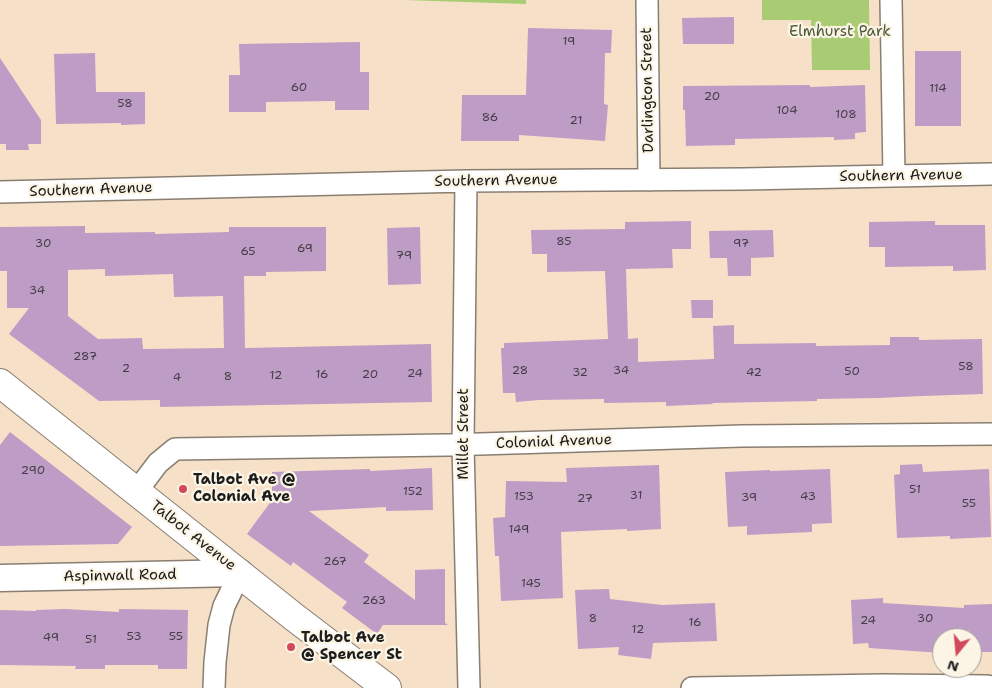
<!DOCTYPE html>
<style>
body{margin:0}
#map{position:relative;width:992px;height:688px;overflow:hidden;background:#f6e1c8;font-family:"Shantell Sans",sans-serif}
canvas{display:block}
.north{position:absolute;left:932px;top:628px;width:50px;height:50px;box-sizing:border-box;background:#fcf5e5;border:1px solid #a29e95;border-radius:50%;rotate:197deg;font-size:14px;font-weight:700;line-height:20px;text-align:center;color:#1c1c1c}
.north::after{content:'';display:block;margin:auto;width:18px;height:22px;background:#d1495b;clip-path:polygon(50% 0,100% 100%,50% 72%,0 100%)}
</style>
<div id="map">
<canvas width="992" height="688"></canvas>
<div class="north">N</div>
</div>
<script>
const ctx = document.querySelector('canvas').getContext('2d');
ctx.lineJoin = 'round';
function fill(path, color) { ctx.fillStyle = color; ctx.fill(path, 'evenodd'); }
const toPath = rows => new Path2D(rows.map(r => 'M' + r).join(''));
function trace(path, color, width, dash) { ctx.strokeStyle = color; ctx.lineWidth = width; ctx.lineCap = dash ? 'butt' : 'round'; ctx.setLineDash(dash || []); ctx.stroke(path); }
function write(font, color, halo, rows, align = 'center') {
  ctx.font = font + ' "Shantell Sans",sans-serif'; ctx.lineWidth = 4.5; ctx.setLineDash([]); ctx.textBaseline = 'middle'; ctx.strokeStyle = halo; ctx.fillStyle = color; for (const [text, x, y, turn = 0] of rows) {
    ctx.save(); ctx.translate(x, y); ctx.rotate((+turn || 0) * Math.PI / 180); ctx.textAlign = isNaN(turn) ? turn : align; if (halo) ctx.strokeText(text, 0, 0); ctx.fillText(text, 0, 0); ctx.restore();
  }
}
fill(toPath([
 [404,0,526,0,526,4],
 [762,0,869,0,870,70,812,70,811,20,762,20]
]), '#a9cb74');
fill(toPath([
 [734,17,734,44,683,44,682,18],
 [528,28,612,30,611,53,605,53,604,104,608,105,605,141,519,135,519,141,461,141,462,95,526,95],
 [360,42,360,72,369,72,369,110,335,110,335,101,266,102,266,112,229,112,229,75,240,75,239,44],
 [915,51,961,51,961,126,915,126],
 [95,53,96,92,145,92,145,124,121,125,121,123,56,124,54,54],
 [0,58,41,120,41,144,28,144,29,150,6,150,6,144,0,144],
 [810,85,810,87,865,85,866,132,855,133,855,139,834,140,834,137,735,139,735,145,686,146,685,110,683,110,683,86],
 [691,221,691,249,672,249,673,268,626,269,628,339,638,338,638,362,714,359,713,326,734,325,734,344,816,343,816,346,890,345,890,337,919,337,919,340,982,339,983,394,922,396,879,398,817,399,817,401,712,403,713,404,666,406,666,402,604,403,604,399,539,400,516,402,515,393,503,393,501,348,504,348,504,343,608,339,605,271,547,272,547,254,532,254,531,230,625,229,625,222],
 [935,221,935,225,985,225,986,270,953,271,953,266,885,267,885,247,869,247,869,222],
 [85,226,85,233,155,232,155,234,229,232,229,227,326,227,326,271,266,272,266,276,244,276,245,348,431,344,432,402,160,407,160,400,99,401,9,334,29,308,7,308,7,271,0,271,0,227],
 [105,269,105,276,173,274,174,297,223,296,224,348,143,349,142,338,98,339,68,316,68,270],
 [420,227,421,284,388,285,387,228],
 [773,230,774,257,751,258,751,276,728,276,727,258,710,258,709,231],
 [691,300,713,300,713,318,692,318],
 [10,432,132,527,118,544,0,546,0,445],
 [922,464,923,472,989,469,991,537,950,539,950,536,897,538,894,475,900,474,900,465],
 [659,465,661,529,627,531,627,529,561,532,563,598,501,601,499,556,495,556,493,518,505,517,506,481,567,482,566,468],
 [432,468,433,510,386,511,386,507,309,511,369,555,364,562,415,600,415,570,445,569,445,623,448,625,383,625,377,634,342,608,347,602,293,562,291,566,247,534,272,500,272,472,370,469,370,471],
 [830,469,832,523,812,524,812,532,747,535,747,526,728,527,725,472,770,470,770,471],
 [609,589,610,599,662,605,715,603,717,641,653,643,651,659,618,655,619,647,578,649,575,590],
 [883,598,883,603,964,608,964,605,992,604,992,652,972,652,972,638,942,638,942,653,869,648,868,643,853,644,851,600],
 [65,609,119,612,119,609,188,610,187,669,158,669,158,665,105,665,105,669,75,669,76,666,0,665,0,610,36,611,36,610]
]), '#bd9dc6');
const minor = toPath([
 [647,0,649,180],
 [891,0,894,176],
 [466,181,463,445,469,688],
 [0,192,466,181,744,179,992,174],
 [136,492,158,463,175,449,447,445,742,436,992,434],
 [214,688,215,662,219,625,224,606,240,573],
 [692,688,883,685,987,686,992,687]
]);
const tertiary = toPath([
 [0,578,240,573]
]);
const secondary = toPath([
 [0,383,294,617,387,688]
]);
trace(minor, '#897e72', 24);
trace(tertiary, '#897e72', 29);
trace(secondary, '#897e72', 30);
trace(minor, '#fff', 21);
trace(tertiary, '#fff', 26);
trace(secondary, '#fff', 28);
for (const [x, y, r, color] of [
 [183,489,5,"#d1495b"],
 [291,647,5,"#d1495b"]
]) { const dot = new Path2D(); dot.arc(x, y, r, 0, 2 * Math.PI); ctx.fillStyle = color; ctx.fill(dot); trace(dot, '#fcf5e5', 2); }
write('12px', '#443c46', null, [
 ["19",569,42],
 ["60",299,88],
 ["114",938,89],
 ["20",712,97],
 ["58",125,104],
 ["104",787,111],
 ["108",846,115],
 ["86",490,118],
 ["21",576,121],
 ["85",564,242],
 ["30",43,244],
 ["97",741,244],
 ["69",305,249],
 ["65",248,252],
 ["79",404,256],
 ["34",37,291],
 ["287",85,357],
 ["58",966,367],
 ["2",126,369],
 ["28",520,371],
 ["34",621,371],
 ["50",852,372],
 ["32",580,373],
 ["42",754,373],
 ["24",415,374],
 ["16",322,375],
 ["20",370,375],
 ["12",276,376],
 ["8",228,377],
 ["4",177,378],
 ["290",33,471],
 ["51",915,490],
 ["152",413,492],
 ["31",636,496],
 ["153",524,497],
 ["43",808,497],
 ["39",749,498],
 ["27",585,499],
 ["55",969,504],
 ["149",519,530],
 ["267",335,562],
 ["145",531,584],
 ["263",374,601],
 ["8",593,619],
 ["30",925,619],
 ["24",868,621],
 ["16",695,623],
 ["12",638,630],
 ["53",134,637],
 ["55",176,637],
 ["49",51,638],
 ["51",91,640]
]);
write('15px', '#4d593b', '#fcf5e5', [
 ["Elmhurst Park",840,32]
]);
write('15px', '#1c1c1c', '#fcf5e5', [
 ["Darlington Street",648,90,-91],
 ["Southern Avenue",901,176,-1],
 ["Southern Avenue",496,181,-1],
 ["Southern Avenue",91,190,-2],
 ["Millet Street",464,434,-90],
 ["Colonial Avenue",554,442,-2],
 ["Talbot Avenue",193,536,38],
 ["Aspinwall Road",120,576,-1]
]);
write('bold 15px', '#1c1c1c', '#fcf5e5', [
 ["Talbot Ave @",193,480],
 ["Colonial Ave",193,497],
 ["Talbot Ave",301,638],
 ["@ Spencer St",301,655]
], 'left');
</script>
